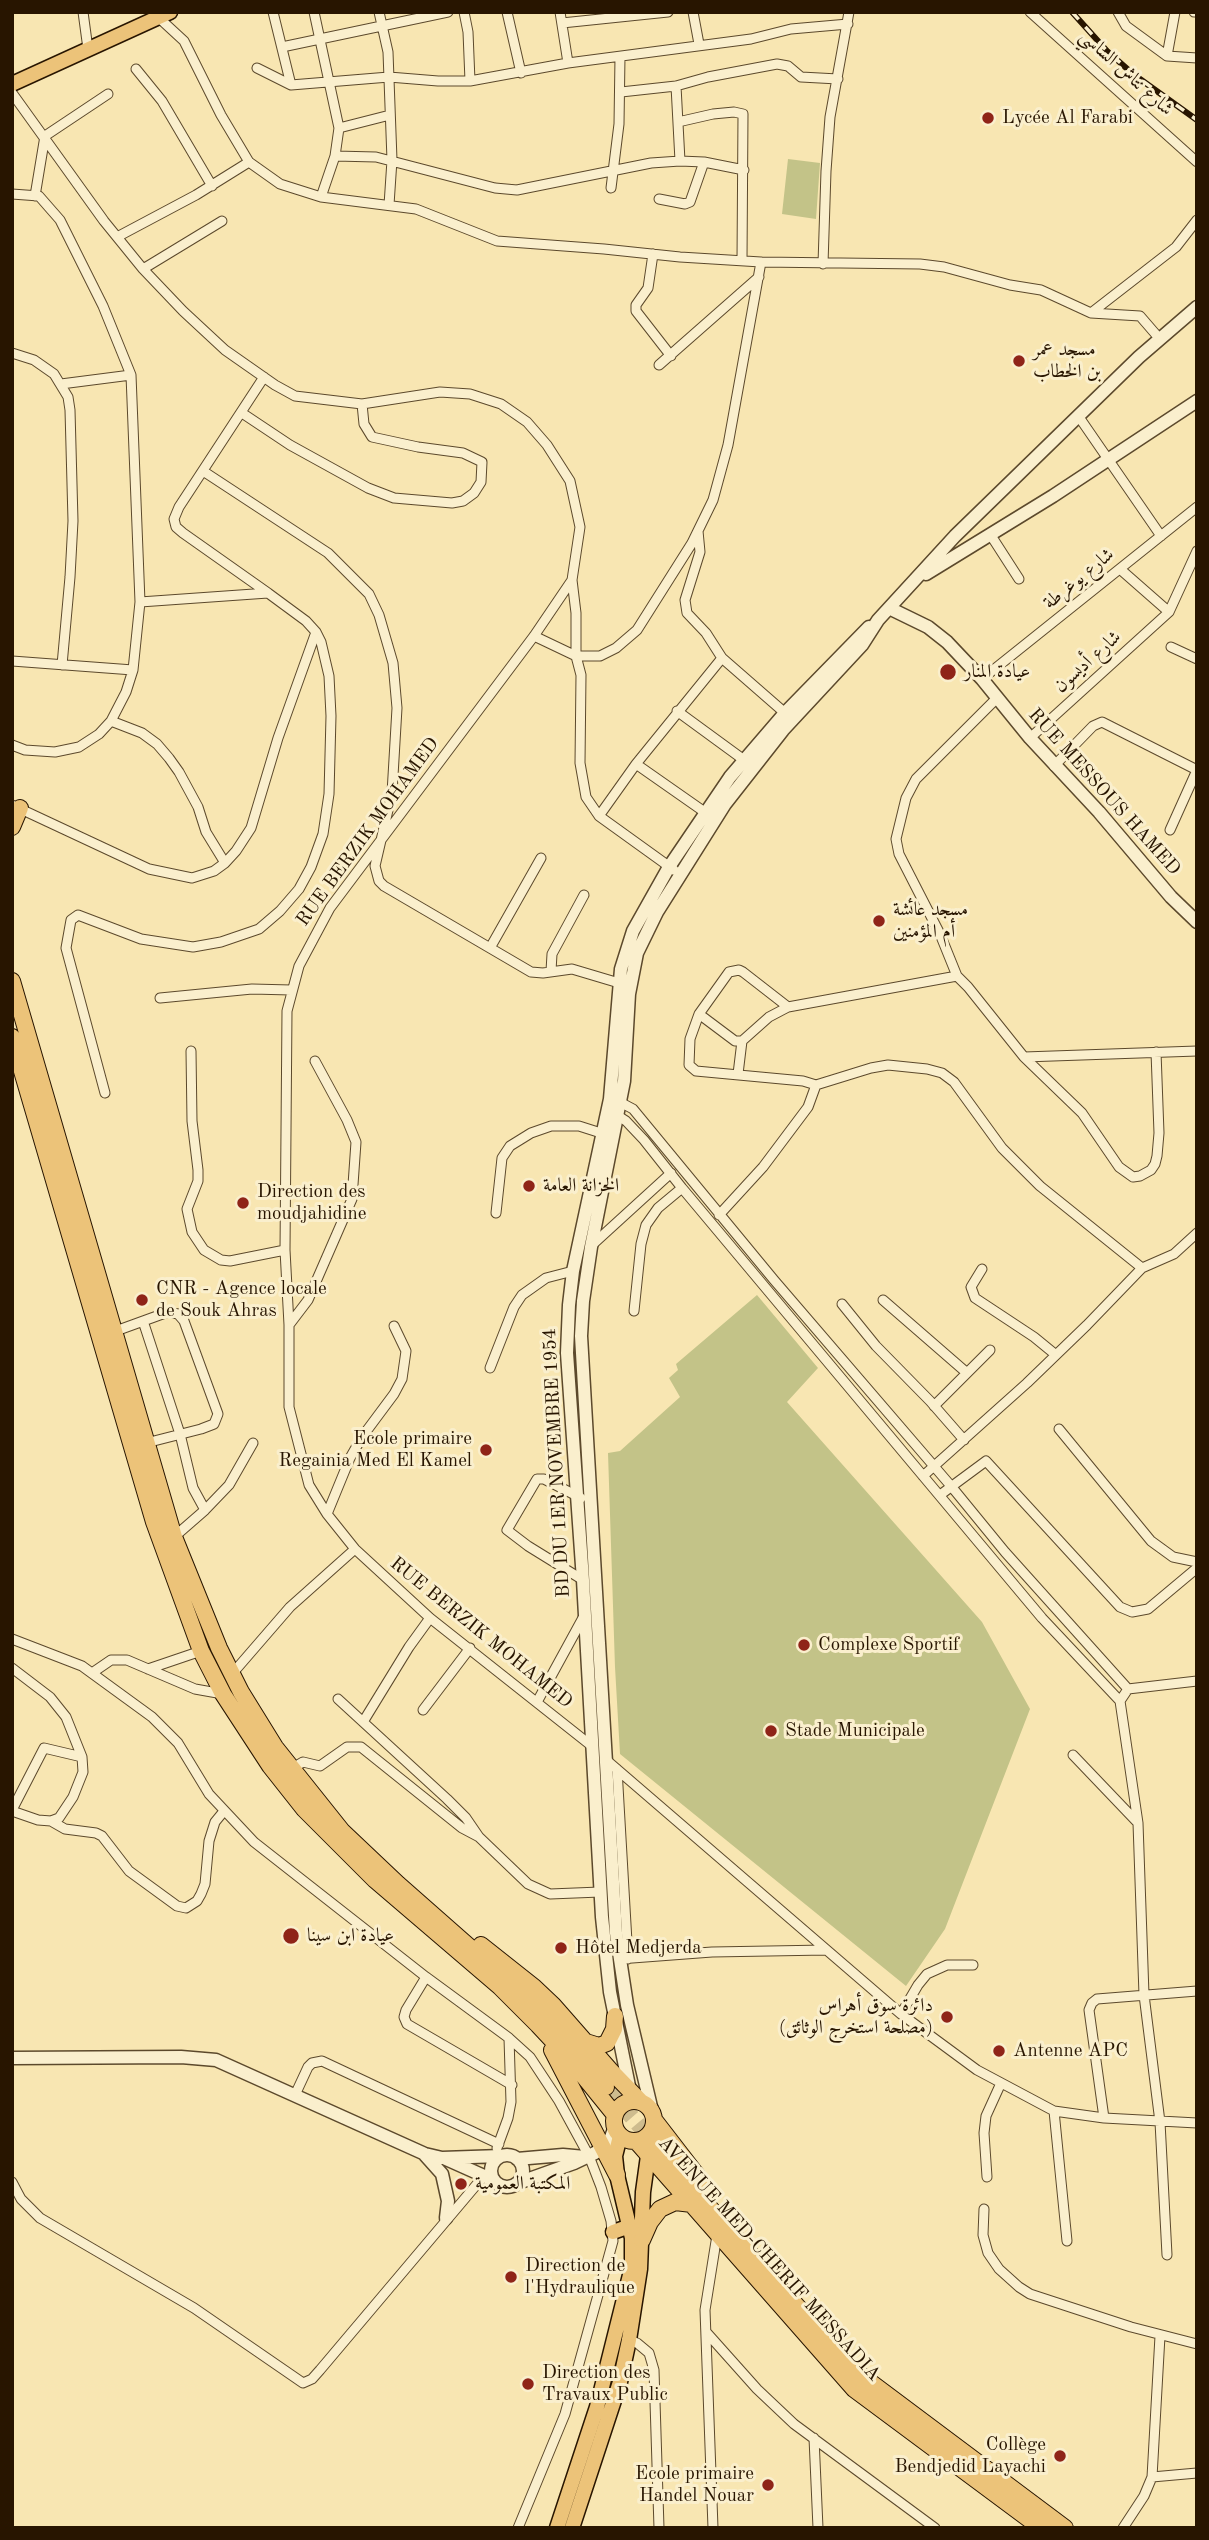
<!DOCTYPE html>
<meta charset="utf-8">
<style>
body{margin:0}
#map{position:relative;width:1209px;height:2540px;overflow:hidden;background:#f8e6b2;font-family:"Old Standard TT",serif}
canvas{display:block}
.frame{position:absolute;inset:0;border:14px solid #281500;pointer-events:none}
</style>
<div id="map">
<canvas width="1209" height="2540"></canvas>
<div class="frame"></div>
</div>
<script>
const ctx = document.querySelector('canvas').getContext('2d');
ctx.lineJoin = 'round';
function fill(path, color) { ctx.fillStyle = color; ctx.fill(path, 'evenodd'); }
const toPath = rows => new Path2D(rows.map(r => 'M' + r).join(''));
function trace(path, color, width, dash) { ctx.strokeStyle = color; ctx.lineWidth = width; ctx.lineCap = dash ? 'butt' : 'round'; ctx.setLineDash(dash || []); ctx.stroke(path); }
function write(font, color, halo, rows, align = 'center') {
  ctx.font = font + ' "Old Standard TT",Amiri,serif'; ctx.lineWidth = 6; ctx.setLineDash([]); ctx.textBaseline = 'middle'; ctx.strokeStyle = halo; ctx.fillStyle = color; for (const [text, x, y, turn = 0] of rows) {
    ctx.save(); ctx.translate(x, y); ctx.rotate((+turn || 0) * Math.PI / 180); ctx.textAlign = isNaN(turn) ? turn : align; if (halo) ctx.strokeText(text, 0, 0); ctx.fillText(text, 0, 0); ctx.restore();
  }
}
fill(toPath([
 [788,159,820,163,816,219,782,214],
 [757,1295,818,1368,787,1402,982,1622,1030,1709,945,1929,906,1986,620,1754,615,1667,608,1453,620,1451,680,1397,669,1378,678,1370,676,1364]
]), '#c3c388');
trace(toPath([
 [606,2087,662,2152]
]), '#cebc8e', 16, [16, 8]);
const minor = toPath([
 [83,12,88,49],
 [273,12,291,85],
 [314,12,339,128,335,156,321,197],
 [379,12,388,52,392,160,389,205],
 [464,12,468,32,470,81],
 [507,12,521,73],
 [560,12,568,63],
 [693,12,699,44],
 [1030,12,1197,162],
 [1118,12,1126,26,1167,56,1197,58],
 [1194,12,1197,12],
 [158,17,184,41,221,115,249,162,280,184,321,197,416,209,497,241,604,249,680,257,761,262,920,264,944,267,1010,285,1041,290,1091,313,1140,316,1159,338],
 [562,23,668,12],
 [282,47,448,12],
 [1167,56,1175,12],
 [257,68,291,85,389,77,438,81,470,81,568,63,751,39,791,29,848,24],
 [136,69,162,101,212,186],
 [676,86,680,161],
 [621,92,676,86,708,77,777,64,788,66,801,77,838,79],
 [12,93,104,221,143,269,183,311,225,350,275,385,295,396,362,404,440,392,470,394,501,404,527,422,547,445,570,481,580,527,572,580,576,613,576,656,581,675,580,763,586,797,599,816,674,870],
 [678,122,713,114,734,112,743,114,742,260],
 [339,128,390,115],
 [335,156,376,157,495,188,517,190,651,163,680,161,704,162,744,170],
 [611,188,619,124,620,57],
 [12,194,39,196,60,220,103,306,131,375,140,602,133,670,126,692,111,721,99,734,79,747,55,752,25,750,12,745],
 [35,196,45,136,108,94],
 [659,199,685,204,690,202,704,162],
 [117,237,196,195,249,162],
 [653,254,648,288,636,305,636,311,671,356],
 [823,264,826,171,830,117,849,12],
 [143,269,222,221],
 [1091,313,1176,247,1197,220],
 [12,353,34,360,54,374,68,397,70,410,73,521,70,577,62,665],
 [659,365,759,277],
 [264,377,179,507,174,519,176,527,183,533,268,593],
 [61,384,131,375],
 [242,413,290,445,368,488,394,498,452,503,463,501,474,493,481,482,482,462,463,453,418,447,372,437,364,424,362,404],
 [1079,417,1161,536],
 [203,471,328,553,369,594,379,615,393,663,397,708,392,793,375,866,379,881,384,886,531,972,543,973,572,969,619,983],
 [698,531,700,552,685,600,687,613,706,633,722,658,785,713],
 [990,534,1019,579],
 [1120,569,1169,612],
 [572,580,534,636,330,908,299,966,287,1011,285,1250,289,1325,289,1407,309,1485,327,1514,355,1549,430,1618,593,1747],
 [534,636,576,656,600,656,616,648,637,630,692,543,713,500,728,445,761,262],
 [1171,647,1197,659],
 [12,661,133,670],
 [982,679,1197,507],
 [677,711,744,760],
 [111,721,142,733,157,744,169,758,179,772,198,807,206,832,225,863],
 [1030,738,1169,612,1197,551],
 [1054,766,1093,726,1102,722,1197,770],
 [12,805,149,869,192,878,214,871,225,863,236,851,251,828,278,738,316,632],
 [706,813,636,764,722,658],
 [599,816,636,764],
 [1170,830,1197,770],
 [490,948,541,858],
 [551,971,552,954,584,895],
 [957,976,940,934,899,854,896,839,906,798,916,779,996,699],
 [160,998,252,989,291,990],
 [788,1007,743,972,739,970,729,972,699,1014,690,1039,689,1065,696,1071,803,1081,816,1085],
 [699,1014,735,1041,742,1041,769,1017,788,1007,957,976,968,987,1024,1057,1082,1113,1119,1167,1133,1177,1140,1176,1151,1170,1155,1164,1157,1156,1159,1133,1156,1052],
 [191,1051,192,1121,198,1170,198,1181,187,1209,192,1232,204,1250,221,1260,230,1261,285,1250],
 [1024,1057,1197,1051],
 [738,1074,742,1041],
 [105,1093,66,948,71,920,78,915,141,939,193,947,221,942,259,929,280,911,299,889,311,867,323,834,329,794,331,716,329,676,321,642,316,632,306,621,268,593,140,602],
 [616,1100,633,1109,774,1280,951,1486,1005,1552,1128,1689],
 [615,1114,626,1121,644,1140,682,1188,1042,1618,1120,1701,1138,1823,1144,1995,1160,2122,1167,2255],
 [496,1213,502,1158,510,1146,531,1133,551,1126,579,1126,601,1133],
 [719,1215,763,1167,808,1107,816,1085,871,1068,888,1065,927,1069,942,1073,954,1082,1002,1148,1040,1186,1142,1268],
 [591,1246,671,1173],
 [982,1269,971,1287,975,1298,1034,1337,1056,1355],
 [883,1300,967,1373],
 [842,1304,876,1346,930,1401,964,1440],
 [634,1311,641,1244,646,1225,658,1208,682,1188],
 [143,1321,180,1434,193,1488,205,1510],
 [289,1325,308,1300,352,1199,356,1142,347,1120,315,1061],
 [113,1332,168,1312,178,1314,184,1321,218,1414,214,1424,201,1429,146,1443],
 [490,1368,514,1307,522,1295,546,1278,573,1271],
 [934,1406,990,1350],
 [1059,1429,1151,1541,1173,1557,1197,1562],
 [923,1476,1027,1383,1087,1325,1142,1268,1174,1254,1197,1233],
 [940,1495,986,1461,1120,1607,1132,1612,1148,1609,1197,1568],
 [581,1498,544,1479,537,1479,507,1530,528,1546,583,1580],
 [327,1514,350,1458,362,1437,394,1394,402,1379,406,1351,394,1326],
 [174,1537,205,1510,229,1485,253,1443],
 [12,1639,82,1666,152,1717,178,1743,209,1794,254,1842,426,1977,509,2038,530,2057,559,2101,589,2156,601,2187,611,2221,613,2241,565,2414,518,2528],
 [12,1668,50,1697,66,1717,82,1757,83,1772,73,1797,59,1818,51,1821],
 [148,1669,201,1651],
 [92,1673,111,1660,127,1660,195,1689,223,1694],
 [232,1674,290,1607,355,1549],
 [338,1699,447,1799,466,1818,479,1837,528,1884,550,1894,600,1892],
 [1120,1701,1128,1689,1197,1681],
 [537,1702,584,1616],
 [423,1710,470,1648],
 [363,1722,409,1647,430,1618],
 [1073,1755,1137,1822],
 [605,1759,901,2014,977,2070,1054,2111,1104,2118,1197,2123],
 [291,1769,303,1762,320,1766,347,1747,361,1747,462,1828,479,1837],
 [617,1769,628,1959],
 [12,1810,44,1748,82,1757],
 [12,1811,38,1820,51,1821,65,1829,96,1833,102,1836,129,1871,177,1906,186,1908,197,1901,201,1894,205,1884,209,1841,215,1822,224,1811],
 [619,1959,712,1952,826,1950],
 [426,1977,406,2010,404,2017,407,2024,512,2085],
 [901,2014,918,1985,927,1974,947,1965,973,1965],
 [295,2095,308,2067,312,2063,322,2061,499,2144],
 [1054,2111,1067,2241],
 [1104,2118,1089,2010,1092,2003,1097,1999,1197,1991],
 [497,2148,508,2118,511,2102,509,2038],
 [987,2177,984,2133,986,2116,1001,2083],
 [12,2182,21,2199,40,2218,194,2308,303,2383,312,2379,320,2370,483,2177],
 [984,2209,983,2235,988,2253,999,2269,1019,2287,1030,2294,1131,2327,1197,2344],
 [707,2333,757,2389,794,2424,935,2528],
 [627,2339,637,2343,649,2353,654,2370,659,2528],
 [814,2438,818,2528],
 [1152,2477,1197,2473],
 [713,2528,705,2310,717,2235],
 [1123,2528,1144,2496,1152,2477,1160,2336]
]);
const tertiary = toPath([
 [926,574,1053,496,1197,401],
 [889,608,928,627,947,642,982,679,1030,738,1099,812,1171,897,1197,922],
 [12,2058,181,2057,216,2060,425,2154,442,2158,501,2156],
 [630,2091,610,1992,602,1917,583,1580,567,1353,569,1305,573,1271,610,1099,621,969,633,931,669,867,730,777,785,713,869,627],
 [652,2111,627,2005,616,1933,581,1336,583,1301,591,1247,624,1081,629,994,637,953,657,912,725,804,783,730,862,645,878,620,955,536,1139,357,1197,307],
 '491 2171a16 16 0 1 1 32 0a16 16 0 1 1-32 0Z',
 [425,2155,442,2174,448,2201,446,2218],
 [446,2159,493,2180],
 [517,2159,563,2155,585,2157],
 [518,2183,574,2163,595,2153,609,2142,615,2127]
]);
const primary = toPath([
 [12,84,170,12],
 [613,2232,630,2226],
 [557,2528,597,2407,632,2267,632,2238,617,2175,615,2156,620,2136],
 [572,2528,620,2382,629,2340,640,2269,643,2192,648,2156,660,2130]
]);
const trunk = toPath([
 [12,827,20,808],
 [12,981,174,1537,219,1648,241,1692,275,1747,342,1831,398,1884,533,2003,574,2047,606,2087],
 [12,1037,154,1522,201,1651,223,1694,270,1766,304,1809,375,1880,500,1987,538,2025,568,2057,615,2115],
 [481,1945,534,1987,553,2005,610,2070,641,2102],
 [586,2042,599,2046,607,2043,614,2029,615,2016],
 [552,2050,617,2175],
 '614 2121a20 20 0 1 1 40 0a20 20 0 1 1-40 0Z',
 [655,2121,709,2191],
 [637,2142,854,2389,1041,2528],
 [663,2153,722,2222,854,2370,1065,2528],
 [642,2240,650,2222,660,2209,675,2202,692,2204]
]);
trace(minor, '#5c492c', 11);
trace(tertiary, '#5c492c', 15);
trace(primary, '#281500', 17);
trace(trunk, '#281500', 18);
trace(minor, '#faefcd', 9);
trace(tertiary, '#faefcd', 12);
trace(primary, '#ecc379', 14);
trace(trunk, '#ecc379', 16);
const rail = toPath([
 [1072,12,1107,51,1133,74,1197,120]
]);
trace(rail, '#281500', 6);
trace(rail, '#faefcd', 3.5, [10]);
for (const [x, y, r, color] of [
 [988,118,7,"#8f2418"],
 [1019,361,7,"#8f2418"],
 [948,672,9,"#8f2418"],
 [879,921,7,"#8f2418"],
 [529,1186,7,"#8f2418"],
 [243,1203,7,"#8f2418"],
 [142,1300,7,"#8f2418"],
 [486,1450,7,"#8f2418"],
 [804,1645,7,"#8f2418"],
 [771,1731,7,"#8f2418"],
 [291,1936,9,"#8f2418"],
 [561,1948,7,"#8f2418"],
 [947,2017,7,"#8f2418"],
 [999,2051,7,"#8f2418"],
 [461,2184,7,"#8f2418"],
 [511,2277,7,"#8f2418"],
 [528,2384,7,"#8f2418"],
 [1060,2456,7,"#8f2418"],
 [768,2485,7,"#8f2418"]
]) { const dot = new Path2D(); dot.arc(x, y, r, 0, 2 * Math.PI); ctx.fillStyle = color; ctx.fill(dot); trace(dot, '#faefcd', 2.5); }
write('19px', '#281500', '#faefcd', [
 ["شارع نتاش الساسي",1126,73,42],
 ["شارع يوغرطة",1079,579,-39],
 ["شارع أديسون",1088,662,-42],
 ["RUE MESSOUS HAMED",1104,792,48],
 ["RUE BERZIK MOHAMED",368,832,-54],
 ["BD DU 1ER NOVEMBRE 1954",557,1463,-93],
 ["RUE BERZIK MOHAMED",481,1633,39],
 ["AVENUE MED-CHERIF MESSADIA",769,2259,48]
]);
write('19px', '#281500', '#faefcd', [
 ["Lycée Al Farabi",1002,118],
 ["مسجد عمر",1033,350],
 ["بن الخطاب",1033,372],
 ["عيادة المنار",964,672],
 ["مسجد عائشة",893,910],
 ["أم المؤمنين",893,932],
 ["الخزانة العامة",543,1186],
 ["Direction des",257,1192],
 ["moudjahidine",257,1214],
 ["CNR - Agence locale",156,1289],
 ["de Souk Ahras",156,1311],
 ["Ecole primaire",472,1439,"right"],
 ["Regainia Med El Kamel",472,1461,"right"],
 ["Complexe Sportif",818,1645],
 ["Stade Municipale",785,1731],
 ["عيادة ابن سينا",307,1936],
 ["Hôtel Medjerda",575,1948],
 ["دائرة سوق أهراس",933,2006,"right"],
 ["(مصلحة استخرج الوثائق)",933,2028,"right"],
 ["Antenne APC",1013,2051],
 ["المكتبة العمومية",475,2184],
 ["Direction de",525,2266],
 ["l'Hydraulique",525,2288],
 ["Direction des",542,2373],
 ["Travaux Public",542,2395],
 ["Collège",1046,2445,"right"],
 ["Bendjedid Layachi",1046,2467,"right"],
 ["Ecole primaire",754,2474,"right"],
 ["Handel Nouar",754,2496,"right"]
], 'left');
</script>
